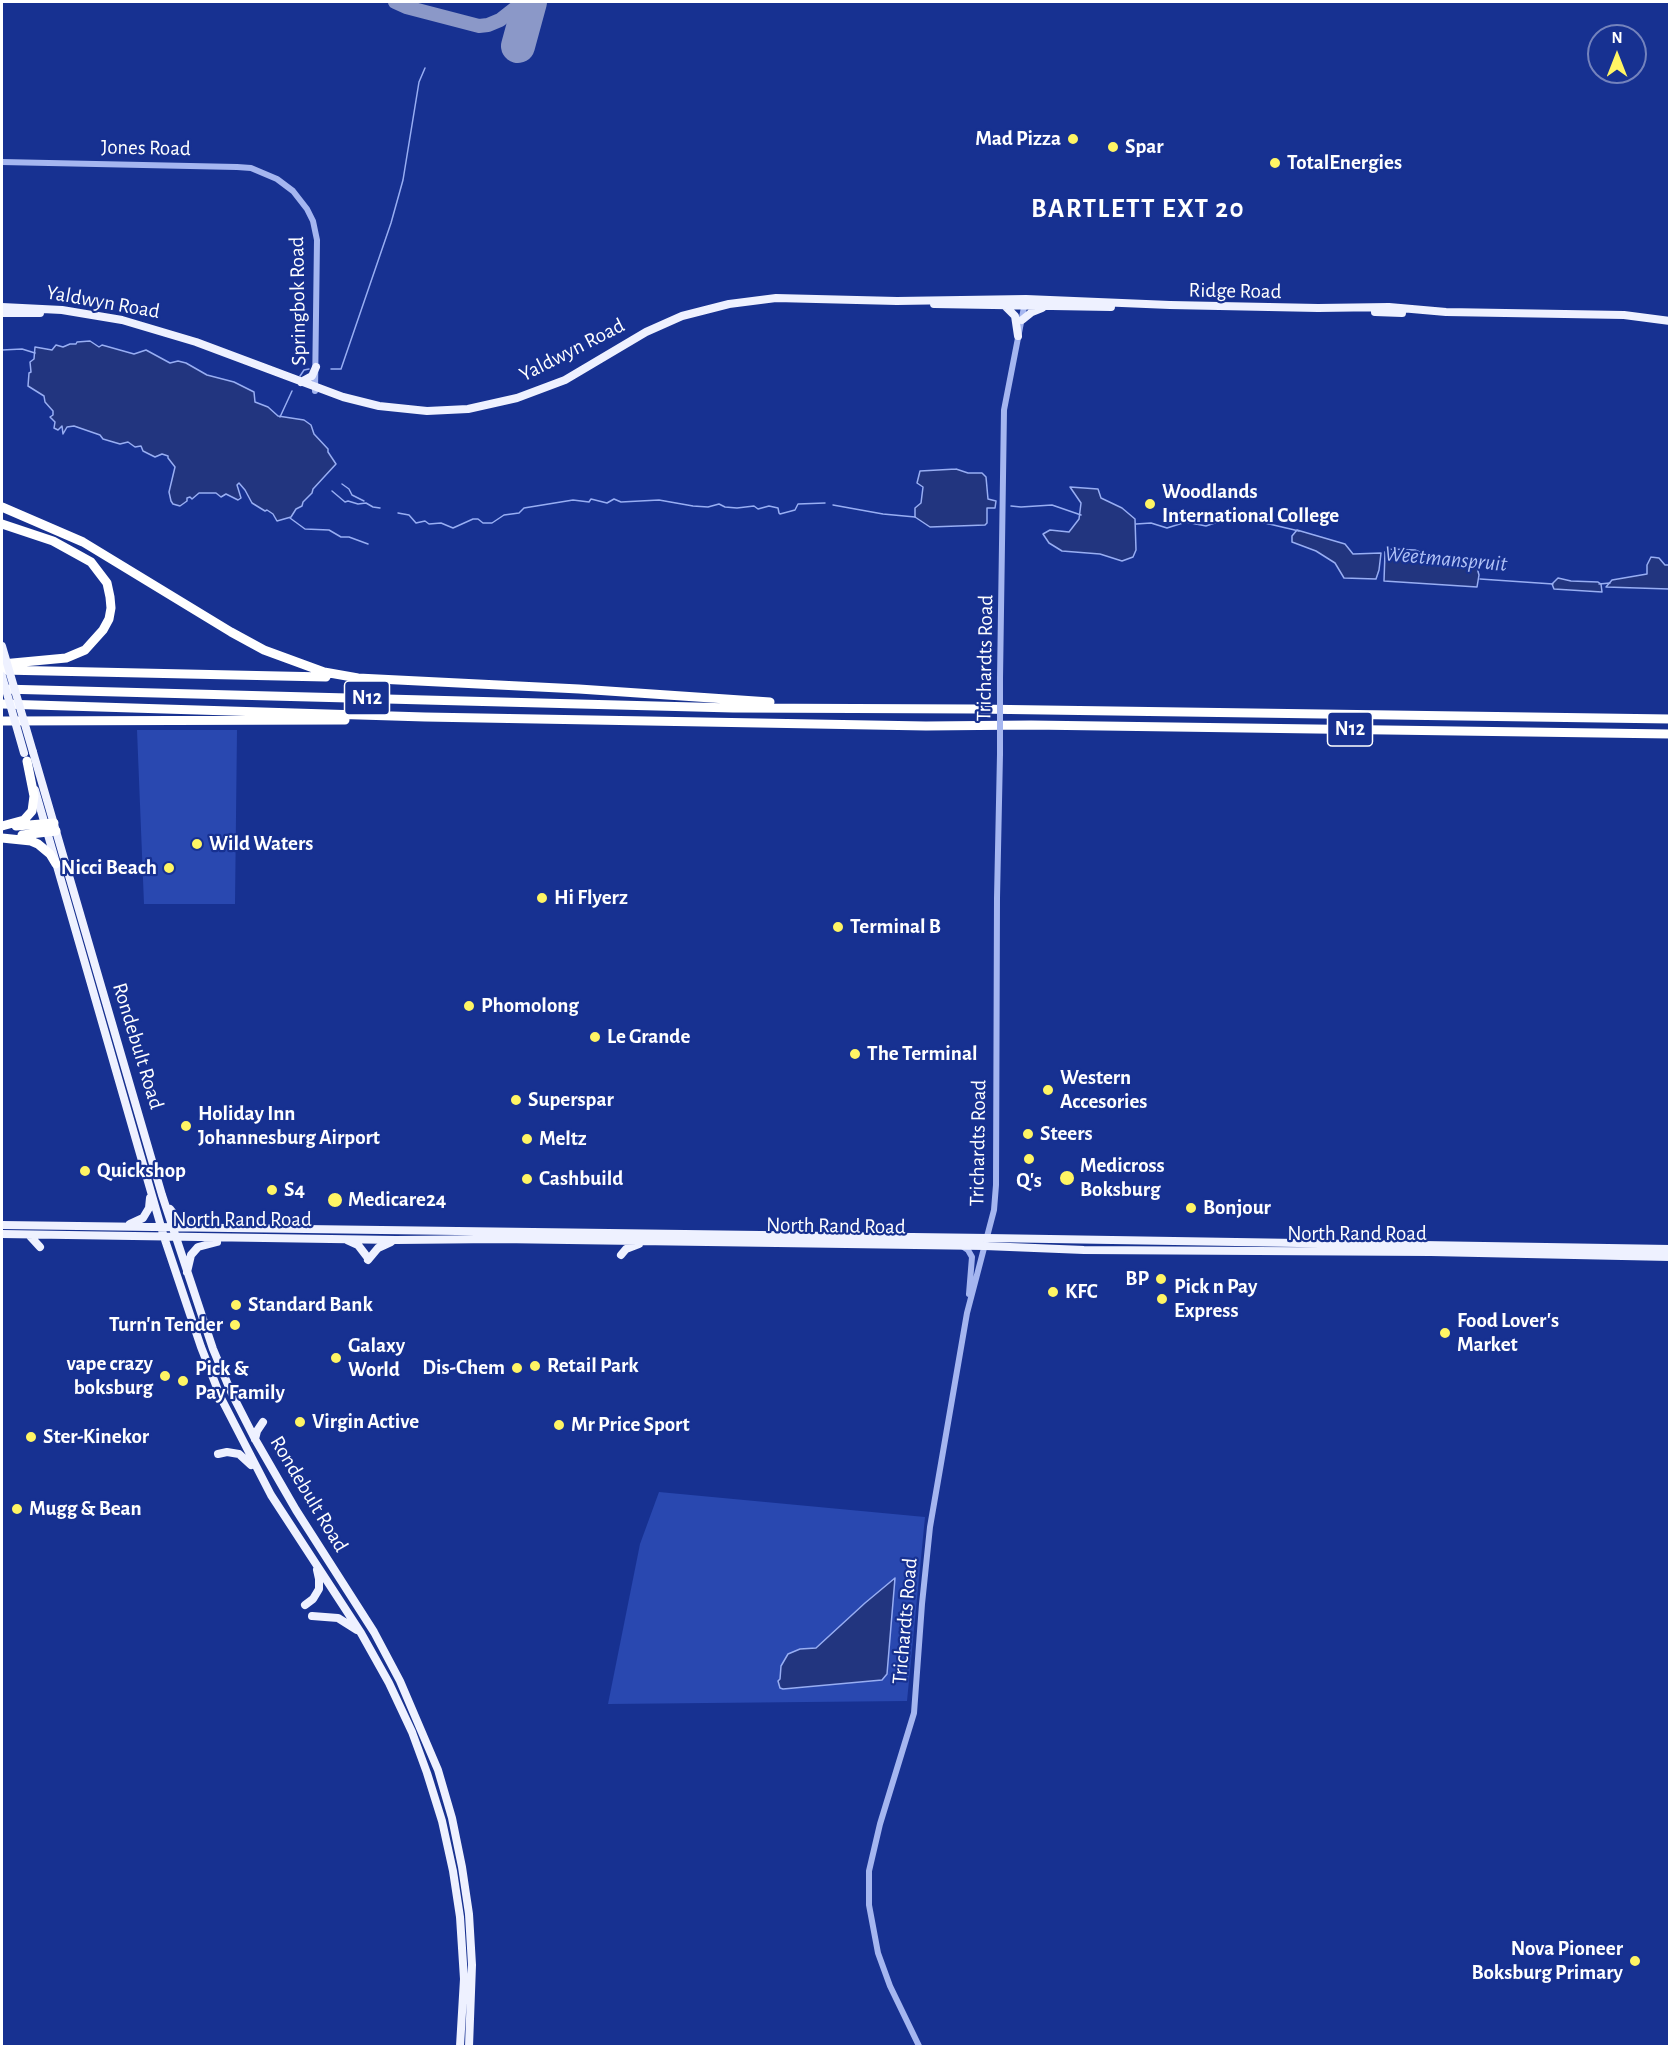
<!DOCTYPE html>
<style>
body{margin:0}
#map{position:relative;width:1671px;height:2048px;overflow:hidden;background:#173191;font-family:"Alegreya Sans",sans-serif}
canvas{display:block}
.frame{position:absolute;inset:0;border:3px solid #fff;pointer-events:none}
.north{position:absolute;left:1587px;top:24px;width:60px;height:60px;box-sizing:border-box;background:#173191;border:2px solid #7483bd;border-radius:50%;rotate:0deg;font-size:16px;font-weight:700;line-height:24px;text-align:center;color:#fff}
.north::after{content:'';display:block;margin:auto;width:21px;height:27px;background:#fff564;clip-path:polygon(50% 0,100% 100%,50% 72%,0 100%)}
</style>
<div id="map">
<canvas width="1671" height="2048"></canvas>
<div class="frame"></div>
<div class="north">N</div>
</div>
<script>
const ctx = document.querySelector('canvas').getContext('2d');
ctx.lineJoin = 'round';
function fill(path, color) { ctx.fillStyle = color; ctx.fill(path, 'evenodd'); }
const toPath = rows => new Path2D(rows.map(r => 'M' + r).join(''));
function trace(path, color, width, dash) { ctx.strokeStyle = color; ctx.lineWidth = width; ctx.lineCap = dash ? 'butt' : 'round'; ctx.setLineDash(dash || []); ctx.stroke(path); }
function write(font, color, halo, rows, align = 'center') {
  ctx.font = font + ' "Alegreya Sans",sans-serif'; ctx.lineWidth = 4.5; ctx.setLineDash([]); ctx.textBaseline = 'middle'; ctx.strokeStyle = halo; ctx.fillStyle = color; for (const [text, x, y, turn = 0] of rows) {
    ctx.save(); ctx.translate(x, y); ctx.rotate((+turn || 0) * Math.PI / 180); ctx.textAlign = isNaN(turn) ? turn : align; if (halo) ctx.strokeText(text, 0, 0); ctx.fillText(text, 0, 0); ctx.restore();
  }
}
fill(toPath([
 [137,730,237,730,235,904,144,904],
 [659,1492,925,1517,907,1701,608,1704,640,1544]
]), '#2948b0');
const water = toPath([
 [90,341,99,347,102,345,134,354,146,350,170,363,178,361,186,363,207,375,234,382,254,392,255,402,268,407,278,416,304,420,311,425,314,434,328,449,328,452,336,464,313,489,312,493,303,502,302,506,296,509,291,517,277,521,273,514,267,510,265,511,252,503,245,490,239,483,237,485,241,498,238,500,226,494,221,497,216,493,199,493,192,499,190,497,187,498,187,501,180,506,173,504,171,501,169,492,175,467,168,458,168,456,162,454,155,457,143,451,141,446,135,447,128,442,120,444,103,439,100,435,74,426,67,427,63,434,62,426,58,430,54,428,55,422,50,417,53,415,53,411,45,402,44,396,28,386,29,373,31,372,30,362,34,359,35,347,52,350,56,345,63,347,70,344,76,344,77,342,90,341],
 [956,469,968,473,982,473,986,477,988,499,996,501,995,508,987,508,987,523,985,525,930,527,915,517,915,508,921,503,923,487,917,483,920,471,956,469],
 [1070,487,1098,489,1101,498,1122,508,1135,519,1136,550,1133,557,1122,561,1100,554,1062,551,1049,543,1043,534,1050,530,1069,532,1079,519,1081,503,1070,487],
 [1297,530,1345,544,1353,554,1381,553,1379,570,1376,579,1344,578,1335,563,1316,551,1292,542,1292,536,1297,530],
 [1390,549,1415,550,1432,557,1440,565,1449,560,1455,560,1458,566,1462,568,1476,564,1479,575,1477,587,1384,581,1385,552,1390,549],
 [1651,557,1659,558,1665,565,1669,565,1669,589,1606,587,1612,580,1647,574,1647,565,1651,557],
 [1558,578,1571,581,1598,582,1601,584,1602,592,1554,589,1552,584,1558,578],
 [895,1578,887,1674,882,1680,783,1689,780,1688,778,1681,780,1679,781,1666,788,1654,800,1649,816,1648,865,1603,895,1578]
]);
fill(water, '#22357f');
trace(water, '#98aef3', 1.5);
trace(toPath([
 [2,350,22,349,35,353],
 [331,369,341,369,391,223,403,180,419,82,425,68],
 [300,376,304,370,309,369],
 [280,417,292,391],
 [342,484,349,489,352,495,364,501],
 [332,491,345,502,348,501,358,504,366,503,373,507,380,508],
 [833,505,883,514,915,517],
 [1011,506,1021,507,1052,505,1081,515],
 [398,513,409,515,416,523,425,521,429,524,441,523,453,528,473,519,478,519,483,523,492,523,504,515,519,513,524,508,573,500,589,502,591,499,607,503,614,499,621,502,659,500,693,506,708,507,719,504,725,507,737,508,754,506,758,509,769,506,778,508,779,513,780,514,795,510,798,504,825,503],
 [290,518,305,529,329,530,341,537,349,537,368,544],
 [1136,524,1151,523,1167,528,1186,522,1206,526,1235,516,1299,531],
 [1480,579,1553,584],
 [1599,584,1610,583]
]), '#98aef3', 1.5);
trace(toPath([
 [395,2,406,7,479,26,488,25,500,20,523,2]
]), '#8b98c8', 14);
trace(toPath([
 [518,46,530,2]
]), '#8b98c8', 34);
trace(toPath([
 [2,162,237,167,251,168,277,179,293,191,307,209,313,221,317,240,315,391],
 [1000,678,1004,410,1025,302],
 [962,1246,968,1250,972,1257,969,1294],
 [919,2046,890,1986,878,1953,869,1905,869,1871,880,1824,914,1713,922,1604,930,1527,967,1313,994,1210,996,1185,997,898,1000,754]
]), '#a5b6f0', 6);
trace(toPath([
 [934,304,1111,307],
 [1005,306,1015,316,1018,336],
 [2,307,62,310,122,320,196,342,343,397,379,406,427,411,468,409,517,398,565,380,646,332,682,316,729,304,776,298,897,301,1026,299,1170,305,1318,308,1389,307,1446,312,1624,315,1670,321],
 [1375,312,1402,313],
 [2,313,40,313],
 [1022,320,1032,312,1042,308],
 [301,382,312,376,316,367],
 [33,752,162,1195,213,1349,231,1392,255,1439,296,1510,374,1632,400,1681,438,1770,452,1818,462,1867,469,1914,472,1965,469,2046],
 [35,790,164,1237,201,1347,221,1398,271,1495,361,1633,389,1683,412,1732,427,1773,442,1821,453,1871,460,1917,464,1979,460,2046],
 [170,1209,180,1222,190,1226],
 [130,1224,143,1218,149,1208,150,1198],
 [2,1225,988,1238,1670,1249],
 [2,1234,396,1240,499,1239,985,1246,1084,1250,1431,1252,1670,1257],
 [29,1235,40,1247],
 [347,1240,358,1245,368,1258],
 [621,1255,626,1249,639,1244],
 [368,1260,378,1248,391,1242],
 [187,1272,191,1255,198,1247,217,1242],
 [255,1439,257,1431,263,1422],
 [218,1454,227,1452,239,1454,251,1465],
 [305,1605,313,1599,319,1589,319,1579,317,1570],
 [312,1616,338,1618,357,1630]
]), '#eef1ff', 8);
trace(toPath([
 [2,507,83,542,231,632,264,650,324,672,358,678,579,689,770,702],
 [2,524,53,541,91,562,107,583,110,597,111,608,109,619,103,630,85,650,66,658,2,664],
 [2,670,326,677],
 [2,689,733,708,975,709,1670,719],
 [2,704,425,717,926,726,1031,725,1670,734],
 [2,721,345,720],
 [2,826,24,820,32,811,34,796,27,761],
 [16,826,54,823],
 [22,835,56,831],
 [2,838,31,841,38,844,50,854,56,864]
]), '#fff', 9);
trace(toPath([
 [1000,678,1000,754]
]), '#a5b6f0', 6);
trace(toPath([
 [2,646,33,752],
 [2,676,24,753]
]), '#eef1ff', 8);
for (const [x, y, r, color] of [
 [1073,139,6,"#fff564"],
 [1113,147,6,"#fff564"],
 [1275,163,6,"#fff564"],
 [1150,504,6,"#fff564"],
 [197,844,6,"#fff564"],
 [169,868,6,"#fff564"],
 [542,898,6,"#fff564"],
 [838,927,6,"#fff564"],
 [469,1006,6,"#fff564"],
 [595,1037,6,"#fff564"],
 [855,1054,6,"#fff564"],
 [1048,1090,6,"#fff564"],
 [516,1100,6,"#fff564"],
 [186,1126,6,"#fff564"],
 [1028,1134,6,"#fff564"],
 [527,1139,6,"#fff564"],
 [1029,1159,6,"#fff564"],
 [85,1171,6,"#fff564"],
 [1067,1178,8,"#fff564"],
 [527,1179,6,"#fff564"],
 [272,1190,6,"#fff564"],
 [335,1200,8,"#fff564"],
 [1191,1208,6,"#fff564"],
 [1161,1279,6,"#fff564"],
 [1053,1292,6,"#fff564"],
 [1162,1299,6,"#fff564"],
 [236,1305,6,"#fff564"],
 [235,1325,6,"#fff564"],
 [1445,1333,6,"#fff564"],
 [336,1358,6,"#fff564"],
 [535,1366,6,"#fff564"],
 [517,1368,6,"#fff564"],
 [165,1376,6,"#fff564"],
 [183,1381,6,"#fff564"],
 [300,1422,6,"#fff564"],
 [559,1425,6,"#fff564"],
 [31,1437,6,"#fff564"],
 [17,1509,6,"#fff564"],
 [1635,1961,6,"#fff564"]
]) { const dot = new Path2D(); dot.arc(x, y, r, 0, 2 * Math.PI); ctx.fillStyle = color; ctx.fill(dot); trace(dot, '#173191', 2); }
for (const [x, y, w] of [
 [367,698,45],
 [1350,729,45]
]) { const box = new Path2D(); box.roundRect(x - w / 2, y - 17, w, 34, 4.5); ctx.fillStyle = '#173191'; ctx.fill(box); trace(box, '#fff', 1.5); }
write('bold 20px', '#fff', null, [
 ["N12",367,698],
 ["N12",1350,729]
]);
write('bold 21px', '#fff', '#173191', [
 ["Mad Pizza",1061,139,"right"],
 ["Spar",1125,147],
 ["TotalEnergies",1287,163],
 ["Woodlands",1162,492],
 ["International College",1162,516],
 ["Wild Waters",209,844],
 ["Nicci Beach",157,868,"right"],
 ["Hi Flyerz",554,898],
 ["Terminal B",850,927],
 ["Phomolong",481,1006],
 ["Le Grande",607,1037],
 ["The Terminal",867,1054],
 ["Western",1060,1078],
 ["Accesories",1060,1102],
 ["Superspar",528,1100],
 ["Holiday Inn",198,1114],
 ["Johannesburg Airport",198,1138],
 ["Steers",1040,1134],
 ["Meltz",539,1139],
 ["Medicross",1080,1166],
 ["Boksburg",1080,1190],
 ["Quickshop",97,1171],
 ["Cashbuild",539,1179],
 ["Q's",1029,1181,"center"],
 ["S4",284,1190],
 ["Medicare24",348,1200],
 ["Bonjour",1203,1208],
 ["BP",1149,1279,"right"],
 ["Pick n Pay",1174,1287],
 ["Express",1174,1311],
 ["KFC",1065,1292],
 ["Standard Bank",248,1305],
 ["Food Lover's",1457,1321],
 ["Market",1457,1345],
 ["Turn'n Tender",223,1325,"right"],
 ["Galaxy",348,1346],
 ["World",348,1370],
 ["vape crazy",153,1364,"right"],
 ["boksburg",153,1388,"right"],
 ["Retail Park",547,1366],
 ["Dis-Chem",505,1368,"right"],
 ["Pick &",195,1369],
 ["Pay Family",195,1393],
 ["Virgin Active",312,1422],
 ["Mr Price Sport",571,1425],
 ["Ster-Kinekor",43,1437],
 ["Mugg & Bean",29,1509],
 ["Nova Pioneer",1623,1949,"right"],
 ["Boksburg Primary",1623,1973,"right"]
], 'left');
write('21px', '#fff', '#173191', [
 ["Jones Road",146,148,1],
 ["Ridge Road",1235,291,1],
 ["Springbok Road",298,301,-91],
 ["Yaldwyn Road",103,302,10],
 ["Yaldwyn Road",572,350,-27],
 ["Trichardts Road",985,658,-89],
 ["Rondebult Road",138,1046,73],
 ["Trichardts Road",978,1143,-89],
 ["North Rand Road",242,1220],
 ["North Rand Road",836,1226,1],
 ["North Rand Road",1357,1234],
 ["Rondebult Road",309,1494,59],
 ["Trichardts Road",905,1621,-85]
]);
write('italic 22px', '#b1c2f7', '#173191', [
 ["Weetmanspruit",1446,559,5]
]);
ctx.letterSpacing = '1.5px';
write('bold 27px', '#fff', '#173191', [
 ["BARTLETT EXT 20",1138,209]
]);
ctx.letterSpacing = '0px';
</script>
